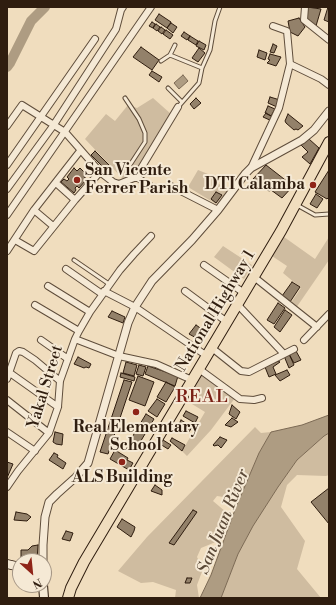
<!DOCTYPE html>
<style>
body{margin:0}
#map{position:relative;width:336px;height:605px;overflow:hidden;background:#f0ddbe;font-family:"Libre Bodoni",serif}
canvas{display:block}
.frame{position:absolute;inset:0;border:8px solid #2f1d0f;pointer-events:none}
.north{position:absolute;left:12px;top:553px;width:40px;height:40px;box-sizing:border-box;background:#f5e9d5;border:1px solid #a69786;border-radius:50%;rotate:153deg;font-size:11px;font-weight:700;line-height:16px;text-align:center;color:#2f1d0f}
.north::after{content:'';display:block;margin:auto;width:14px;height:18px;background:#8f2418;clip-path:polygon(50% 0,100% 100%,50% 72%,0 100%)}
</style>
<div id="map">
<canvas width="336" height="605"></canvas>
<div class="frame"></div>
<div class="north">N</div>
</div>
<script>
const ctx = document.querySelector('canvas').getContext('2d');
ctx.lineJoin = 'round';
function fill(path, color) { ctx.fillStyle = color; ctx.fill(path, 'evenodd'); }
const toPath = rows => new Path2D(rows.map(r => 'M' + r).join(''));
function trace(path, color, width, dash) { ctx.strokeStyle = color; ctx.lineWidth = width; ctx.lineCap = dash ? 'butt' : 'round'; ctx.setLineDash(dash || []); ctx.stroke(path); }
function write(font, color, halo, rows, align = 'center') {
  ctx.font = font + ' "Libre Bodoni",serif'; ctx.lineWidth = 4; ctx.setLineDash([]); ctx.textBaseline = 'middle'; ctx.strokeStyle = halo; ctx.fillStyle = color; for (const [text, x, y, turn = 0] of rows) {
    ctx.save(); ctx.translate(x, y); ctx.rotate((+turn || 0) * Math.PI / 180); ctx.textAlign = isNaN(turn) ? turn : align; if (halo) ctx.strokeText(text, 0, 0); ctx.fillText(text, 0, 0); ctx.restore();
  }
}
fill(toPath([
 [153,98,171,114,139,165,135,174,123,179,85,139,106,114,115,121,128,105,137,108],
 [198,170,208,174,228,192,216,204,188,187],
 [284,237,315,259,329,237,329,260,296,308,290,304,301,288,283,273,287,266,272,256],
 [223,246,252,265,244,279,214,257],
 [202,374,235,398,211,430,187,456,182,451,205,412,187,401],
 [255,427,261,433,271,432,259,453,241,496,230,498,217,496,213,501,226,512,221,522,218,541,201,548,197,557,203,569,197,585,199,598,175,598,176,590,153,582,141,583,118,571,147,537],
 [329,433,329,475,326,476,297,475,287,485,281,507,305,541,297,569,321,598,221,598,238,554,253,526,278,487,297,460,324,436]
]), '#cfbca0');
const water = toPath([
 [183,75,188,81,179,89,174,83,183,75],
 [329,415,329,433,324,436,297,460,278,487,253,526,238,554,221,598,200,598,211,575,236,507,259,453,271,432,302,425,329,415]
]);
fill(water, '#ae9c82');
trace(water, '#7b6954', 1);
trace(toPath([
 [7,67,10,63,31,21,45,7]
]), '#ae9c82', 10);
const building = toPath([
 [307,7,321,9,316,26,304,20,307,7],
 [328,7,329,8,329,22,324,20,328,7],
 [159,14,171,22,167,28,155,20,159,14],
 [299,18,305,27,298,36,290,32,288,21,299,18],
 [152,22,155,24,153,28,149,26,152,22],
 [171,23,177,27,173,33,167,28,171,23],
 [156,24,160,27,157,31,153,28,156,24],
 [161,27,165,30,162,34,158,31,161,27],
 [166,30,173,35,170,39,163,34,166,30],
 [184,32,190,36,187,40,181,36,184,32],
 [190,36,198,41,196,45,188,40,190,36],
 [199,41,206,45,204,50,196,46,199,41],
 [273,44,277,46,274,53,270,52,273,44],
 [141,47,159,60,152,70,133,57,141,47],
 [199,48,205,53,198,62,192,58,199,48],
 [259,50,267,53,265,60,257,57,259,50],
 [270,54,281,57,276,66,267,63,270,60,268,59,270,54],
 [152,71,162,77,159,82,149,75,152,71],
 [270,97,280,100,277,107,268,103,270,97],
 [196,98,201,103,194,109,190,104,196,98],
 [268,106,275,109,271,116,265,113,268,106],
 [266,113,273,117,272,121,263,117,266,113],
 [288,114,303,126,298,130,296,129,294,130,286,123,285,121,288,114],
 [309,139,319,148,310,164,302,157,308,152,301,145,309,139],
 [95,151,111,167,107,171,91,155,95,151],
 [266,165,293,186,282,198,271,190,269,191,253,179,266,165],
 [74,168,77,171,80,168,86,174,84,177,87,179,79,188,77,186,75,188,76,190,74,193,61,182,64,179,67,181,69,179,67,177,74,168],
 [329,170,329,197,327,199,315,192,329,170],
 [216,192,222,195,216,203,211,199,216,192],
 [316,194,323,199,317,208,310,204,316,194],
 [292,282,300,287,290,302,282,296,292,282],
 [278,303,285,308,274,324,267,320,278,303],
 [285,310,292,315,280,332,274,327,285,310],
 [112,311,125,317,123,323,108,317,112,311],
 [196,325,206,332,200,340,189,334,196,325],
 [296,351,301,360,294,363,289,354,296,351],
 [289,354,294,365,289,368,284,356,289,354],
 [78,357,91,364,89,368,86,367,84,368,74,364,78,357],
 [278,361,280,362,273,367,276,374,269,377,265,367,278,361],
 [126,362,137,365,134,376,123,373,126,362],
 [139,365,146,367,143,376,136,374,139,365],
 [148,366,178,376,175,386,145,374,148,366],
 [287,370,290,375,280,381,275,375,287,370],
 [121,373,135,377,134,381,120,377,121,373],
 [138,376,154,382,145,406,129,400,138,376],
 [124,380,132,382,108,454,100,452,124,380],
 [166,382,175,387,166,402,157,397,166,382],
 [157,399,165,404,157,417,148,411,157,399],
 [232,405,240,412,236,419,229,414,232,405],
 [186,411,198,417,195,423,183,416,186,411],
 [146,414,154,419,139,444,131,439,146,414],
 [232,418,238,422,231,427,225,425,232,418],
 [181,420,192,427,189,432,178,426,181,420],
 [55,432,63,434,62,445,56,444,53,442,55,432],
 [220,437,227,440,221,448,218,445,214,446,213,445,220,437],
 [172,438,185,445,182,451,170,441,172,438],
 [163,440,171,445,168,449,160,444,163,440],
 [115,450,128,458,127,460,133,463,129,470,110,459,115,450],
 [54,453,58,455,57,457,66,463,63,469,49,460,54,453],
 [7,462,13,464,7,478,7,462],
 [155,485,162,490,162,495,151,491,155,485],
 [329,488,329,524,311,502,329,488],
 [193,510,197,512,174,545,169,543,193,510],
 [16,512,27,514,31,517,27,521,14,520,16,512],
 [122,519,135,527,134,531,131,537,117,527,122,519],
 [66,531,73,533,70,541,62,539,66,531],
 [38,545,37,561,27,561,27,558,21,557,21,550,28,550,32,546,38,545],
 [187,578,192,578,190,583,185,583,187,578]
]);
fill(building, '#93816a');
trace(building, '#2f1d0f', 1);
const service = toPath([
 [170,55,202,68],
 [161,61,170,55,175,45],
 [168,88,182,102],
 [125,98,139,119,145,133,145,142,128,168,130,179],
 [178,107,199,83,202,68,210,50,215,21,220,7],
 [297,205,315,215,329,214],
 [74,260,109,284]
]);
const minor = toPath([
 [305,7,304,20,329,40],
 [290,64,321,79,329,85],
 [7,126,22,105,65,132,100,172,113,182,119,184,134,178,138,178,152,187,160,189,171,186,218,210],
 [7,165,95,39],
 [251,168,279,108,290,64,287,31,273,26],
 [138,178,140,170,178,107],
 [56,183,75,200],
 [7,189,53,126,116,29,121,10,123,7],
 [34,210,53,226],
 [7,215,151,7],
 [15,240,34,251,75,200,100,172],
 [7,251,34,210,80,151],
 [204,265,244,293],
 [66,269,102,294],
 [254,277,317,327],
 [48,286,90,312],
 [104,291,135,307,207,356],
 [185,291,227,322],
 [35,305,79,331],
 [238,305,284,354],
 [75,339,119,356,156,364,192,380],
 [41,340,68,359],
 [304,340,329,314],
 [212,348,241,371,249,372,294,349],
 [199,369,240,399,254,400,262,398],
 [10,373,58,407],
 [7,379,16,353,19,351,23,352,35,360,60,381],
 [7,400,49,433],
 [7,432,35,451],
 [7,487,18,471,49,433,58,407,60,381,75,339,79,331,90,312,120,270,134,254,151,236]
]);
const tertiary = toPath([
 [43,561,43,545,45,517,49,502,57,494,76,477,88,463,128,323,135,307,152,281,192,240,218,210,245,174,251,168,302,140,314,130,329,111]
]);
const secondary = toPath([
 [7,564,20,567],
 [43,585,44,598]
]);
const trunk = toPath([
 [68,598,71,588,84,562,281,231,329,142]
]);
trace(service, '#5f4d3b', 5);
trace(minor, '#5f4d3b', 8);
trace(tertiary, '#5f4d3b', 9);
trace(secondary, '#2f1d0f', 10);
trace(trunk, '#2f1d0f', 12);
trace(service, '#f5e9d5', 3);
trace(minor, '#f5e9d5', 6);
trace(tertiary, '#f5e9d5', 7);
trace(secondary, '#f5e9d5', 8);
trace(trunk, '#f0ddbe', 10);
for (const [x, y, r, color] of [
 [77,180,4,"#8f2418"],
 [313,185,4,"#8f2418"],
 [136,412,4,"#8f2418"],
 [122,462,4,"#8f2418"]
]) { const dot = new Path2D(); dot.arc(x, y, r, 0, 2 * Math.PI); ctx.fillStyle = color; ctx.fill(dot); trace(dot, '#f5e9d5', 1.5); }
write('bold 16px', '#2f1d0f', '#f5e9d5', [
 ["San Vicente",85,171,"left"],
 ["Ferrer Parish",85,189,"left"],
 ["DTI Calamba",305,185,"right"],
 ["Real Elementary",136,428],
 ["School",136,446],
 ["ALS Building",122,478]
]);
write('16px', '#2f1d0f', '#f5e9d5', [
 ["National Highway 1",216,311,-59],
 ["Yakal Street",46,387,-73]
]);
write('italic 17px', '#5b4937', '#f5e9d5', [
 ["San Juan River",224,522,-68]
]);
ctx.letterSpacing = '1px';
write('18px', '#7a1f14', '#f5e9d5', [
 ["REAL",202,398]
]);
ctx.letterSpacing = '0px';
</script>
